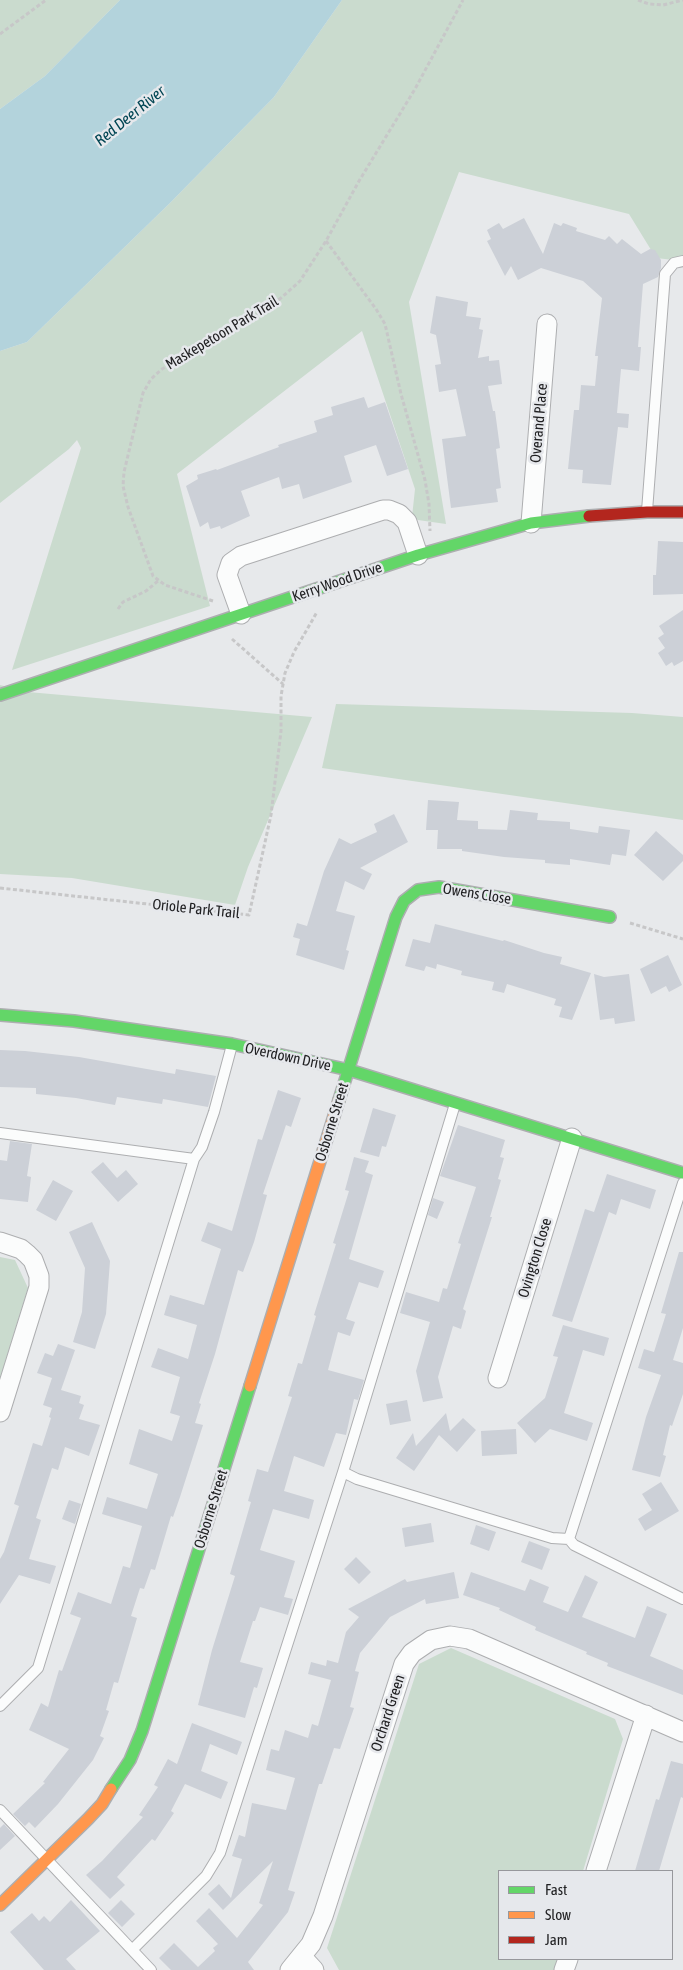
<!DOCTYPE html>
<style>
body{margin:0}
#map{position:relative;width:683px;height:1970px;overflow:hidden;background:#e7e9eb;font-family:"Asap Condensed",sans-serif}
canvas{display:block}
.legend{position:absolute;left:498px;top:1870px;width:175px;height:90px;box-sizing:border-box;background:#e6e8ec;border:1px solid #97989c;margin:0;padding:6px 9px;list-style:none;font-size:15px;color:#212123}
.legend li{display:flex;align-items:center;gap:10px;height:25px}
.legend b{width:25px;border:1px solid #97989c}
</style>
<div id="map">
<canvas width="683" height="1970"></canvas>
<ul class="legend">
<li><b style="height:6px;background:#63d668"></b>Fast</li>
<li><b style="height:6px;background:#ff974d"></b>Slow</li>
<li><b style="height:6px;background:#b3261e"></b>Jam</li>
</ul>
</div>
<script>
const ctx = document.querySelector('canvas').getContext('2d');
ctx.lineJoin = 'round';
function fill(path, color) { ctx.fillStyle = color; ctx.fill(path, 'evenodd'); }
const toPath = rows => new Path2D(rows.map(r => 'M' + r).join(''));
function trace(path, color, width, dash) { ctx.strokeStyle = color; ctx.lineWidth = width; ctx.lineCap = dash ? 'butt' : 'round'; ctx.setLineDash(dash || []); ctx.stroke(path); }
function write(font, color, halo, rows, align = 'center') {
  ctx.font = font + ' "Asap Condensed",sans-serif'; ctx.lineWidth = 5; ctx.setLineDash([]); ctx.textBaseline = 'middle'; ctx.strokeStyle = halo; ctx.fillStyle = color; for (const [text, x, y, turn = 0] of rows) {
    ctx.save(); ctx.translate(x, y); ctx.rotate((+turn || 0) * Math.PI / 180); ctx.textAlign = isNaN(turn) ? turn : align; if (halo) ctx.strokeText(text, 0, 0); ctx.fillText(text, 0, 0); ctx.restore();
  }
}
fill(toPath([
 [0,0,120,0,45,76,0,109],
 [342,0,683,0,683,261,656,258,629,214,459,172,409,302,446,524,418,520,412,517,415,489,362,331,177,474,210,606,12,670,81,448,77,440,69,449,0,503,0,351,27,342,170,203,274,97],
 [0,685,28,692,312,717,248,867,235,905,72,878,0,874],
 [336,704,632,713,683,717,683,820,322,768],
 [0,1257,15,1260,28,1288,0,1378],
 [451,1648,615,1719,623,1739,583,1871,499,1871,499,1959,557,1959,554,1970,339,1970,327,1948,419,1664]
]), '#cadbce');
fill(toPath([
 [120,0,342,0,274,97,170,203,27,342,0,351,0,109,45,76]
]), '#b3d3dc');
fill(toPath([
 [524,218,543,254,554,223,561,226,563,223,577,228,576,231,605,240,609,236,617,244,622,239,641,254,650,249,655,250,661,260,661,268,658,277,643,284,638,347,641,347,639,371,621,369,617,413,629,414,628,428,618,427,611,485,582,483,583,470,568,469,574,410,579,410,581,385,595,386,598,356,595,356,602,298,583,281,541,268,518,280,511,266,505,276,487,241,491,239,487,230,499,223,503,229],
 [436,296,468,302,466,316,481,318,479,329,483,330,478,358,489,356,489,361,499,360,502,384,488,386,493,411,495,411,500,448,496,449,501,488,496,489,498,502,451,508,442,439,466,436,456,389,439,392,435,365,441,364,436,335,430,333],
 [364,397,368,408,385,402,408,469,387,476,376,445,344,456,352,482,303,499,299,484,282,489,279,477,241,491,250,516,221,529,220,526,210,529,208,522,200,527,186,486,198,479,197,475,216,469,217,470,279,447,278,445,317,432,314,421,333,415,331,407],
 [658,541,683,542,683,594,653,595,653,575,656,575],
 [683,610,683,661,674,666,672,662,666,666,658,653,665,648,658,638,664,634,659,626],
 [428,800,459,802,457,820,478,821,478,829,507,830,510,810,538,813,537,820,570,822,570,829,598,833,599,826,630,830,626,856,612,854,610,865,570,859,570,865,545,863,545,860,504,857,462,851,462,849,437,849,438,830,426,830],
 [394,814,408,842,360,868,372,874,364,890,345,881,336,911,355,916,346,950,349,951,344,970,296,955,300,939,293,937,297,923,307,926,324,871,339,838,351,844,377,832,374,824],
 [656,831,683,855,683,861,663,881,634,855],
 [435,924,503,941,504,940,544,953,562,957,560,964,591,973,572,1020,559,1017,562,1007,554,1005,556,999,507,984,504,993,492,990,494,982,461,975,462,971,437,964,436,969,426,966,424,971,405,966,413,939,430,943],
 [668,955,682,985,669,992,666,986,651,994,640,969],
 [594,974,604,977,629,974,635,1021,615,1024,614,1018,600,1020],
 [0,1050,25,1051,79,1057,175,1074,176,1069,216,1076,208,1107,163,1099,162,1104,117,1097,115,1105,76,1098,36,1094,36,1088,0,1087],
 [278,1090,301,1098,291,1127,286,1125,263,1194,267,1195,254,1242,243,1272,238,1270,215,1354,199,1403,201,1404,195,1423,203,1425,180,1497,173,1517,171,1516,155,1570,151,1569,144,1589,140,1588,131,1616,137,1618,118,1683,114,1682,106,1710,109,1711,100,1736,104,1738,93,1760,58,1804,35,1828,29,1822,25,1826,13,1814,45,1783,43,1782,69,1749,29,1730,41,1703,48,1707,59,1670,62,1671,81,1618,70,1614,78,1592,111,1604,123,1566,130,1568,142,1526,102,1514,107,1497,147,1509,158,1474,129,1464,139,1429,172,1441,180,1416,170,1413,180,1377,151,1367,158,1348,188,1359,197,1325,164,1315,170,1295,204,1305,221,1249,201,1241,208,1222,232,1231,258,1139,262,1140],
 [373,1108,396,1115,386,1147,382,1146,379,1157,360,1152],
 [458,1125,505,1140,500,1157,504,1158,498,1179,501,1180,490,1217,492,1217,463,1309,466,1311,461,1329,453,1326,438,1377,443,1398,423,1402,416,1371,430,1322,400,1313,406,1292,439,1302,443,1288,447,1289,461,1244,458,1243,476,1187,440,1176],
 [10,1141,32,1144,27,1176,31,1177,28,1202,0,1199,0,1160,7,1161],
 [354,1157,369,1161,365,1172,373,1175,349,1259,384,1271,378,1288,359,1282,346,1319,355,1322,350,1336,338,1332,328,1370,364,1380,358,1400,354,1399,346,1435,336,1433,324,1467,294,1456,284,1491,314,1500,309,1519,273,1509,260,1550,295,1561,284,1597,293,1599,288,1615,260,1607,255,1621,253,1621,240,1662,263,1668,257,1688,254,1687,245,1718,198,1705,212,1650,235,1576,230,1574,251,1502,248,1501,257,1469,268,1472,292,1397,288,1396,298,1363,302,1364,316,1316,314,1315,336,1244,333,1243,349,1191,345,1190],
 [103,1162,117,1178,126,1170,138,1184,118,1202,91,1172],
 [607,1174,656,1190,650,1209,621,1199,616,1215,609,1212,572,1322,552,1316,585,1209,594,1212],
 [53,1180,73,1191,56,1221,36,1210],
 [433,1198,444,1202,437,1219,428,1215],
 [92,1222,110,1261,106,1314,95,1349,73,1342,82,1312,85,1268,69,1232],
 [679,1252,683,1252,683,1328,673,1360,683,1363,683,1394,672,1426,670,1425,663,1455,666,1456,660,1477,632,1470,646,1417,661,1375,638,1368,644,1349,654,1352,666,1314,661,1313],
 [563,1325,609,1338,604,1356,583,1350,564,1413,593,1423,587,1441,550,1429,535,1443,517,1423,545,1398,558,1357,553,1356],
 [58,1344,75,1350,61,1390,81,1396,79,1403,84,1405,79,1419,100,1425,89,1456,65,1447,58,1470,52,1468,36,1518,41,1520,29,1559,56,1566,50,1584,19,1575,0,1604,0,1559,4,1552,19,1506,14,1504,33,1443,42,1446,51,1418,49,1417,52,1408,43,1405,52,1378,37,1373,45,1353,53,1356],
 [407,1400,411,1421,390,1425,386,1404],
 [446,1413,450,1431,463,1418,476,1430,457,1452,439,1435,414,1471,396,1458,413,1433,416,1446],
 [516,1429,517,1454,482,1456,481,1431],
 [661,1482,679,1511,645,1531,638,1519,652,1510,642,1494],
 [69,1500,81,1504,75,1524,62,1519],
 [431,1523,434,1542,405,1547,402,1528],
 [476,1525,496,1532,489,1551,470,1544],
 [529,1541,550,1549,542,1570,521,1562],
 [356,1557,371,1572,359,1584,344,1569],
 [454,1572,459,1598,426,1604,425,1599,390,1617,360,1653,355,1671,359,1672,350,1707,354,1708,340,1749,334,1748,322,1784,319,1784,288,1890,295,1892,288,1912,248,1962,254,1970,171,1970,159,1958,174,1943,198,1967,215,1951,213,1948,218,1944,196,1921,209,1908,237,1938,263,1905,259,1903,273,1861,223,1910,208,1894,219,1884,231,1898,242,1859,232,1856,239,1835,245,1837,252,1803,286,1810,295,1778,266,1770,271,1749,279,1751,285,1730,308,1738,312,1724,318,1726,331,1680,308,1674,311,1662,326,1666,327,1660,338,1663,346,1632,359,1617,348,1609,405,1579,407,1582],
 [471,1572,525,1591,530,1579,549,1587,543,1602,568,1612,585,1575,598,1582,582,1617,635,1638,647,1606,667,1614,650,1656,683,1670,683,1695,607,1666,608,1663,586,1654,587,1652,535,1630,536,1627,499,1610,500,1608,463,1595],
 [192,1723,242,1742,237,1755,210,1744,201,1771,228,1782,221,1799,185,1784,171,1811,174,1813,155,1841,152,1839,117,1877,125,1885,110,1899,86,1875,102,1861,143,1817,139,1815,158,1787,154,1785,168,1759,177,1764],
 [671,1761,683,1764,683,1798,681,1797,659,1871,635,1871,656,1799,659,1800],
 [4,1824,15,1836,0,1850,0,1828],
 [71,1900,100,1931,66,1959,76,1970,44,1970,10,1932,32,1913,39,1921,44,1916,50,1922],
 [121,1900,135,1914,122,1927,108,1913]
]), '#ccd0d7');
const lane = toPath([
 [647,511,665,274,674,263,683,261],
 [0,1133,194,1159],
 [343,1472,357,1479,552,1538,569,1539,574,1545,683,1599],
 [569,1539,683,1183],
 [0,1706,38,1668,194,1159,202,1147,214,1112,232,1045],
 [0,1810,151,1970],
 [132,1950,206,1876,220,1853,343,1472,455,1104]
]);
const street = toPath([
 [531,523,547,324],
 [241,614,227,575,231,563,241,556,383,510,389,510,399,514,407,522,418,555],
 [0,1242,21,1249,27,1254,33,1260,39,1276,39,1287,0,1412],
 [498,1378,572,1138],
 [596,1871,646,1715],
 [302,1957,314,1970],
 [290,1970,311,1944,323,1916,404,1664,412,1653,431,1640,450,1636,469,1639,683,1732],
 [564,1970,568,1959]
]);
const fast = toPath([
 [0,695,418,555,531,523,589,516],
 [0,1015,74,1021,232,1044,349,1070,683,1173],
 [339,1100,396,917,404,901,418,890,439,887,610,917],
 [111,1789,130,1760,142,1731,250,1386]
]);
const slow = toPath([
 [250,1386,339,1100],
 [0,1905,88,1819,102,1804,111,1789]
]);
const jam = toPath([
 [589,516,647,512,683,512]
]);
trace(lane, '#adaeb0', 12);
trace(street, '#adaeb0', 21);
trace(fast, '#adaeb0', 14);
trace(slow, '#adaeb0', 14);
trace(jam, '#adaeb0', 14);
trace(toPath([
 [638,0,649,4,663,5,683,0],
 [0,34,46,0],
 [326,241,376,309,385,324,401,394,425,480,429,504,430,531],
 [213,601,165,585,153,576,128,507,123,486,124,472,143,393,151,379,162,369,243,324,281,298,300,281,326,241,359,181,415,89,463,0],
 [118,609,123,602,146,591,158,581],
 [232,639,283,684],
 [0,888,249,915,271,815,281,731,281,696,285,673,294,652,317,612],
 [630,923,683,939]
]), '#c7c7c8', 3, [4, 2.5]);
trace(lane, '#fbfcfc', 10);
trace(street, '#fbfcfc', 19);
trace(fast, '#63d668', 11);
trace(slow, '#ff974d', 11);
trace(jam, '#b3261e', 11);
write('15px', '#212123', '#e6e8ec', [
 ["Maskepetoon Park Trail",222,333,-31],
 ["Overand Place",539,423,-85],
 ["Kerry Wood Drive",337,582,-19],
 ["Owens Close",477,894,9],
 ["Oriole Park Trail",196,909,6],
 ["Overdown Drive",288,1057,12],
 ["Osborne Street",332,1122,-73],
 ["Ovington Close",535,1258,-73],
 ["Osborne Street",211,1509,-73],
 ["Orchard Green",388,1713,-72]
]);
write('italic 16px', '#014553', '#e6e8ec', [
 ["Red Deer River",130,116,-39]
]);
</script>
